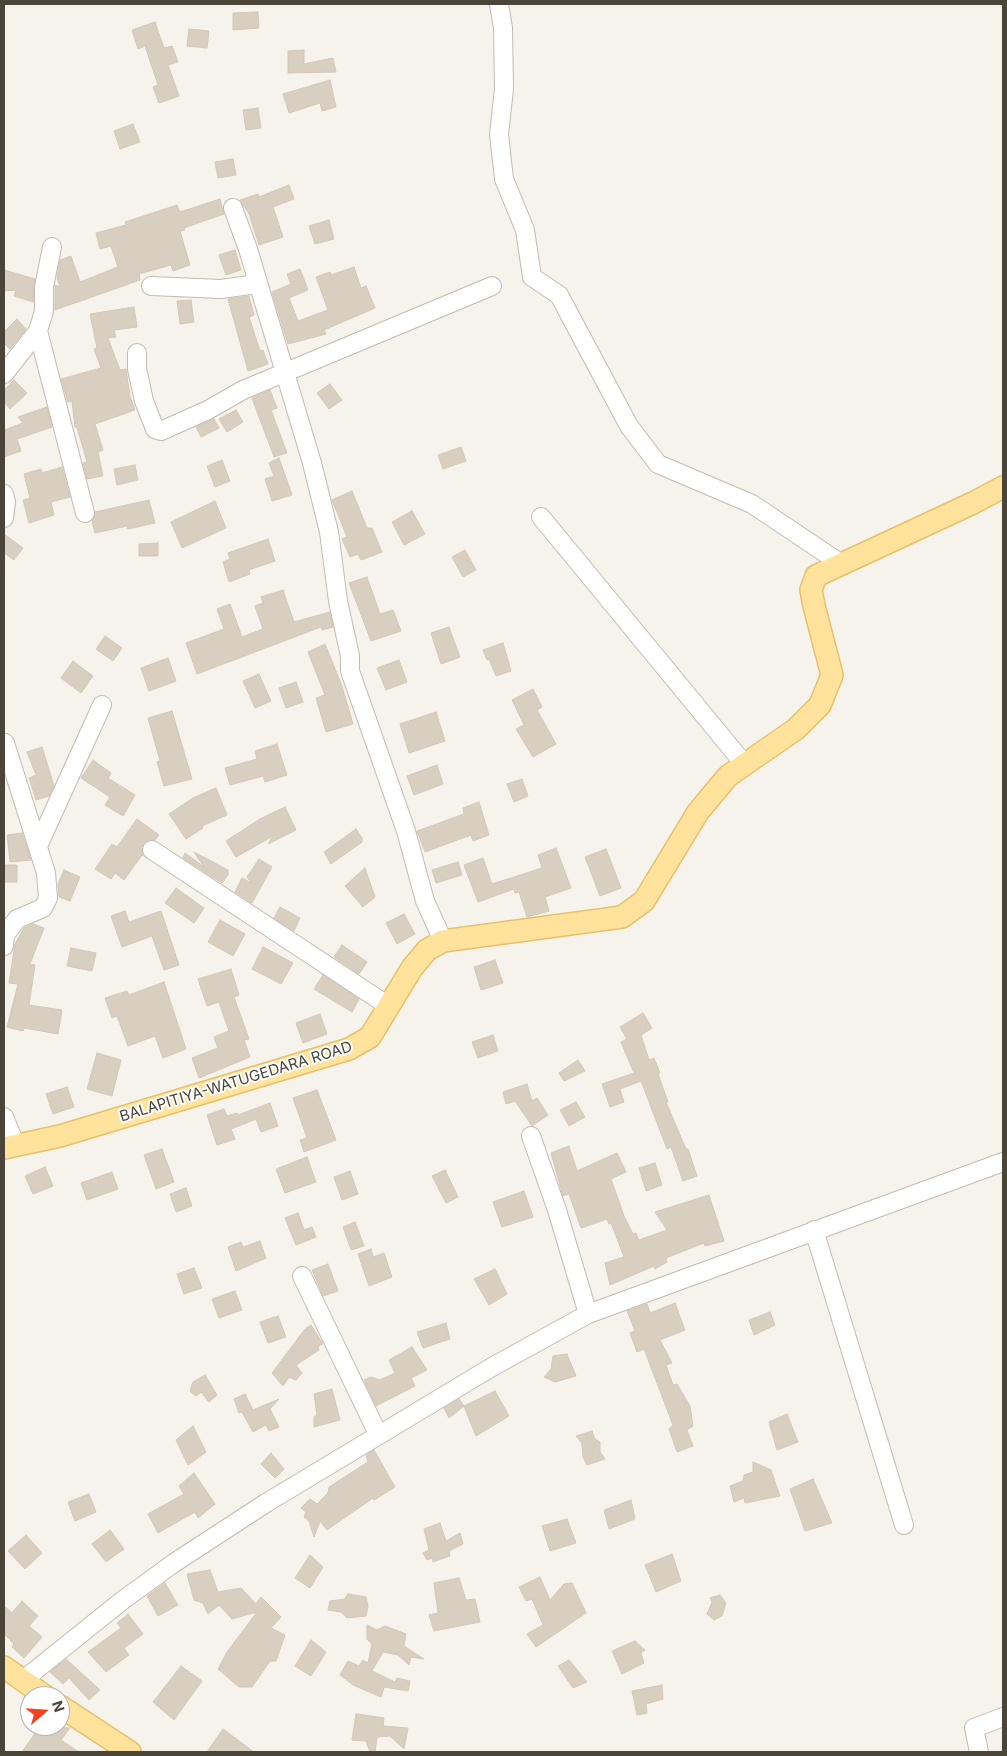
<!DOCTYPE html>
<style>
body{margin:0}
#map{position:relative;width:1007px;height:1756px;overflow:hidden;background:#f6f3ec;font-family:Inter,sans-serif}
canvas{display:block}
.frame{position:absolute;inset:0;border:5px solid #4b4439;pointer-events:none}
.north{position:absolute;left:20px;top:1686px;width:50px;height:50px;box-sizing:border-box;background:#fff;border:1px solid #b7b4b0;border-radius:50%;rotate:71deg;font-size:14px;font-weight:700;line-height:20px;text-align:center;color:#4b4439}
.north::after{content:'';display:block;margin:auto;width:18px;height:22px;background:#fc3f1d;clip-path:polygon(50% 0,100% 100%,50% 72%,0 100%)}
</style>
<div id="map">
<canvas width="1007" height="1756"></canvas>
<div class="frame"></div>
<div class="north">N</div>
</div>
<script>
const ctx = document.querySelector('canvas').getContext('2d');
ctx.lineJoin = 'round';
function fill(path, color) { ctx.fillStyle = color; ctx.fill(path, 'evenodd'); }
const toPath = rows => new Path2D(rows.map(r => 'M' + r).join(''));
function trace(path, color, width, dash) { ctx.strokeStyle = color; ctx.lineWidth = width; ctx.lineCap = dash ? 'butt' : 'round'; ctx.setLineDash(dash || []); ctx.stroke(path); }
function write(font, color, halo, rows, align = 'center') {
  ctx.font = font + ' Inter,sans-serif'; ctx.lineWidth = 4; ctx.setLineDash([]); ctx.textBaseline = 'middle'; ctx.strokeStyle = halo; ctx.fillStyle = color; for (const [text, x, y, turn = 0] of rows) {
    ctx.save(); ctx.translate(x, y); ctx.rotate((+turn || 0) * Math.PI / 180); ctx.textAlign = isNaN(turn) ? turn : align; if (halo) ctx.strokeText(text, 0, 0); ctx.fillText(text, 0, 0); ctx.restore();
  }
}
const building = toPath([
 [258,12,259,28,233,30,233,13,258,12],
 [155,22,164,48,172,46,178,62,168,65,179,96,159,103,153,87,158,85,145,46,138,49,132,30,155,22],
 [189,29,209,31,207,48,187,46,189,29],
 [304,50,304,64,333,58,336,72,288,73,288,51,304,50],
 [330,80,336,107,322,111,320,103,289,113,283,94,330,80],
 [258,108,261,128,246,130,243,110,258,108],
 [133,124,140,142,120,149,114,131,133,124],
 [233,159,236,175,218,178,215,162,233,159],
 [289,185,294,199,273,207,283,237,259,245,249,214,240,200,258,194,259,197,289,185],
 [220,199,224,214,184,228,185,230,180,231,190,265,173,271,171,265,139,274,140,280,55,310,55,285,60,287,57,278,60,260,71,256,80,282,118,267,111,246,100,249,96,233,126,225,125,222,177,205,180,212,220,199],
 [329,220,334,239,315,244,309,226,329,220],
 [235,250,241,270,226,275,219,255,235,250],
 [354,267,361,288,366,286,375,308,324,330,326,334,288,344,272,292,291,284,287,274,300,269,308,290,289,298,298,321,328,310,316,277,330,272,331,275,354,267],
 [4,270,35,279,33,302,14,296,16,290,4,291,4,270],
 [249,296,254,315,249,317,260,351,263,350,268,364,248,371,228,299,249,296],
 [191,300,194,322,180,324,177,301,191,300],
 [134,307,137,327,114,330,116,337,108,338,120,370,126,369,130,397,135,410,95,424,103,450,98,452,103,476,87,479,83,463,87,462,77,427,75,427,72,401,68,402,61,379,101,368,94,349,97,348,90,314,134,307],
 [17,319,26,329,10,349,4,343,4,332,17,319],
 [14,380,27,393,10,409,4,402,4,390,14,380],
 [330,384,342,400,329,409,317,393,330,384],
 [270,390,277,408,271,410,287,453,274,457,252,398,270,390],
 [47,407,52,427,17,439,21,451,4,457,4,430,23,423,18,417,47,407],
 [236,410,243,422,227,432,219,419,236,410],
 [214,419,219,428,201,437,196,427,214,419],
 [461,447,466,461,443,469,438,455,461,447],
 [279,458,292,495,272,501,265,479,274,476,269,463,279,458],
 [222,460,230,481,215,487,207,466,222,460],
 [135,465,138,480,117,485,114,469,135,465],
 [62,467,70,497,51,502,54,515,29,523,23,500,30,498,24,474,41,469,42,473,62,467],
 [352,491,367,528,372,528,382,552,361,560,358,554,350,557,342,539,347,537,332,500,352,491],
 [149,500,155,523,128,529,127,526,95,533,92,521,95,512,149,500],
 [215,501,226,528,182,548,171,522,215,501],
 [412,511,425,534,404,545,392,522,412,511],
 [4,534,23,548,14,560,4,553,4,534],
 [268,539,275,561,249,570,250,574,229,582,223,562,230,559,228,553,268,539],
 [158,543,158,556,139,556,139,544,158,543],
 [465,550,476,570,463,577,452,557,465,550],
 [367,577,380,614,393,610,401,631,371,641,349,583,367,577],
 [283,590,294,622,330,612,333,627,322,630,321,627,197,674,186,643,224,629,217,609,230,604,242,637,263,629,255,606,263,603,261,597,283,590],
 [449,627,460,657,441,664,431,633,449,627],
 [105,636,122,648,113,661,96,649,105,636],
 [503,643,511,671,496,676,489,659,487,660,483,650,503,643],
 [325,644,342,686,353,724,326,732,316,698,325,695,308,652,325,644],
 [168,658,176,681,149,691,141,668,168,658],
 [399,660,407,682,386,690,377,668,399,660],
 [73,661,93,676,81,693,61,678,73,661],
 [259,674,271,701,255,708,243,681,259,674],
 [296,682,303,702,286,708,279,688,296,682],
 [533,689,542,707,537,710,556,744,533,757,516,729,524,725,512,700,533,689],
 [172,711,192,779,164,786,157,762,160,761,148,718,172,711],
 [436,712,445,741,409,753,400,724,436,712],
 [277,744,287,775,265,782,263,776,230,785,225,768,257,759,255,751,277,744],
 [42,747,54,786,49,796,36,800,29,778,36,775,27,752,42,747],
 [93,760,111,773,108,778,135,795,123,816,105,805,110,797,81,778,93,760],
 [437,765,443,784,414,795,407,776,437,765],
 [522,779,528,796,514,802,507,784,522,779],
 [216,788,227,815,202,826,203,828,186,839,169,814,193,798,216,788],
 [479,802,489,835,473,841,471,835,425,852,417,831,464,814,463,808,479,802],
 [285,807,296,830,268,844,273,836,236,857,226,841,260,819,285,807],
 [137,819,159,835,155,840,148,840,143,844,141,850,143,856,142,855,124,880,115,873,111,879,95,869,112,844,117,847,137,819],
 [356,829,362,838,362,842,331,864,324,852,356,829],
 [22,833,31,860,10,862,7,835,22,833],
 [556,848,571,888,545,897,549,911,527,917,519,892,515,893,514,889,478,902,464,865,483,858,492,884,542,868,538,855,556,848],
 [606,849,621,888,600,896,585,857,606,849],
 [194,852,228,870,228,875,222,883,183,858,185,853,204,867,194,852],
 [259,859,272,867,252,903,235,892,242,878,251,883,247,877,259,859],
 [458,862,462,875,436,883,432,870,458,862],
 [4,865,17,865,17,882,4,882,4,865],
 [365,868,375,897,363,907,345,886,365,868],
 [64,870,80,877,70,901,59,897,58,884,64,870],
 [176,888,204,908,194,923,165,903,176,888],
 [280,907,300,918,294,931,274,918,280,907],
 [125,911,129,922,161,911,179,965,164,970,152,936,122,947,111,916,125,911],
 [404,914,415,934,397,944,386,923,404,914],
 [220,920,245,934,233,956,208,942,220,920],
 [33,924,44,928,30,964,35,965,29,1005,62,1010,58,1034,24,1028,23,1031,7,1027,18,984,9,983,15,944,24,928,33,924],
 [342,945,367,962,359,974,334,957,342,945],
 [263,947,293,963,281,984,252,969,263,947],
 [71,948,96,953,92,971,67,966,71,948],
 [495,960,503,983,481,990,474,967,495,960],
 [231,969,239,995,234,997,249,1039,244,1040,250,1057,199,1078,192,1058,218,1048,214,1037,229,1031,219,1002,207,1006,198,979,231,969],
 [323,975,359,999,352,1012,314,989,323,975],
 [164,982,186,1049,163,1058,155,1036,128,1046,117,1016,112,1018,105,998,127,991,129,995,164,982],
 [643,1013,652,1028,641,1035,649,1060,654,1058,660,1073,658,1074,668,1102,666,1102,686,1149,688,1149,697,1176,683,1181,671,1147,667,1149,641,1081,620,1089,624,1102,610,1107,602,1084,634,1073,621,1042,627,1039,620,1027,643,1013],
 [320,1014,327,1034,303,1043,296,1023,320,1014],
 [493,1035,498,1051,478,1058,472,1042,493,1035],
 [97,1053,121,1060,112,1096,87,1089,97,1053],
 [578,1060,585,1071,564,1081,559,1073,578,1060],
 [527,1084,532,1101,537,1098,548,1115,532,1126,515,1101,506,1104,503,1092,527,1084],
 [67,1087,74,1107,53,1114,46,1094,67,1087],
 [317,1090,336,1140,304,1152,300,1140,307,1138,293,1098,317,1090],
 [576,1102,585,1117,569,1126,560,1110,576,1102],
 [270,1103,278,1126,261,1132,256,1119,231,1129,235,1139,217,1145,207,1115,224,1109,227,1116,237,1113,238,1115,270,1103],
 [569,1146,577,1171,617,1153,626,1172,611,1179,624,1216,633,1234,636,1233,639,1240,667,1230,655,1212,709,1195,724,1241,705,1246,704,1243,666,1258,667,1262,655,1269,654,1266,610,1285,605,1263,624,1257,611,1223,609,1224,607,1219,581,1228,569,1194,563,1196,551,1153,569,1146],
 [162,1149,174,1182,156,1189,144,1155,162,1149],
 [307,1157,316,1182,285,1193,276,1169,307,1157],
 [655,1163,662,1185,646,1191,639,1168,655,1163],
 [45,1167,53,1186,33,1194,25,1176,45,1167],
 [445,1170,458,1197,446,1203,432,1176,445,1170],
 [350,1171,358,1194,342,1200,334,1177,350,1171],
 [112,1172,118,1189,87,1200,81,1183,112,1172],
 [186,1188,192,1206,176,1212,170,1194,186,1188],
 [524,1191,533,1217,502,1227,493,1202,524,1191],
 [298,1213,304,1230,312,1227,316,1237,296,1245,285,1218,298,1213],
 [355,1222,364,1246,351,1250,343,1227,355,1222],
 [260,1241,266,1258,236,1271,228,1247,241,1242,243,1247,260,1241],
 [371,1249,373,1257,384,1253,392,1277,369,1286,358,1254,371,1249],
 [328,1264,338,1291,323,1296,312,1270,328,1264],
 [194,1268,202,1288,184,1294,177,1274,194,1268],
 [495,1269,507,1294,489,1305,474,1279,495,1269],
 [235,1291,242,1310,219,1318,212,1299,235,1291],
 [675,1303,685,1330,660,1340,672,1363,666,1365,673,1385,677,1384,690,1406,693,1426,687,1430,693,1446,677,1452,669,1429,673,1425,644,1349,637,1352,630,1333,635,1331,627,1311,647,1304,650,1313,675,1303],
 [770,1312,775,1325,754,1335,749,1320,770,1312],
 [278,1316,286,1337,268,1343,260,1322,278,1316],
 [446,1323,450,1339,423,1348,417,1332,446,1323],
 [311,1325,323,1344,318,1346,319,1350,296,1365,302,1373,296,1380,289,1377,283,1386,272,1373,305,1329,311,1325],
 [412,1347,427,1370,411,1378,415,1386,376,1406,364,1380,371,1377,380,1380,395,1373,389,1360,412,1347],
 [567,1354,576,1376,555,1382,544,1377,551,1369,553,1356,567,1354],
 [205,1375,217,1395,209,1402,201,1392,196,1396,190,1391,193,1382,205,1375],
 [332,1389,340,1420,314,1427,314,1417,317,1415,314,1394,332,1389],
 [495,1391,509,1416,476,1436,464,1406,495,1391],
 [245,1394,253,1410,279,1399,270,1409,279,1427,269,1431,266,1425,253,1432,242,1412,239,1413,234,1399,245,1394],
 [459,1399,464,1406,449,1418,444,1408,459,1399],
 [787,1414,798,1442,777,1450,769,1422,787,1414],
 [193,1426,206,1452,188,1465,176,1440,193,1426],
 [592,1431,595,1439,600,1442,600,1452,605,1459,587,1465,583,1457,582,1443,576,1436,592,1431],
 [374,1450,395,1487,374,1500,373,1498,327,1530,320,1521,314,1537,309,1521,304,1517,306,1512,301,1508,310,1499,317,1504,328,1493,329,1487,368,1462,366,1455,374,1450],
 [271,1453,284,1469,275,1478,261,1464,271,1453],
 [753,1462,771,1470,780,1496,745,1503,744,1498,734,1502,730,1486,743,1481,744,1475,753,1472,753,1462],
 [194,1473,215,1504,198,1518,195,1512,158,1533,148,1514,184,1494,179,1486,194,1473],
 [813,1479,832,1523,805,1531,790,1489,813,1479],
 [89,1494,96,1512,75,1521,68,1502,89,1494],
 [631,1500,635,1519,609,1529,604,1510,631,1500],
 [567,1519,576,1543,550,1551,542,1526,567,1519],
 [440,1523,446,1541,460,1533,463,1544,449,1551,450,1556,433,1562,432,1558,427,1560,423,1553,429,1550,424,1529,440,1523],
 [110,1530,124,1549,106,1562,92,1544,110,1530],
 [26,1535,42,1553,25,1569,8,1551,26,1535],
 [672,1554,681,1581,656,1592,645,1565,672,1554],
 [310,1555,323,1567,310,1588,295,1578,310,1555],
 [210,1570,218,1592,241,1588,256,1604,261,1597,281,1617,271,1628,285,1635,276,1661,270,1661,252,1687,239,1687,218,1669,227,1652,257,1612,232,1619,219,1605,208,1614,203,1603,194,1600,187,1574,210,1570],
 [540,1577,550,1600,564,1584,572,1583,586,1613,536,1647,527,1634,543,1625,532,1599,526,1601,519,1587,540,1577],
 [459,1578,466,1600,475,1599,480,1622,434,1631,429,1615,438,1613,434,1583,459,1578],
 [165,1583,178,1605,158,1616,147,1596,165,1583],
 [348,1594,366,1597,368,1606,366,1616,347,1618,341,1612,328,1610,330,1601,345,1599,348,1594],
 [720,1595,726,1603,722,1616,714,1620,707,1614,712,1602,710,1598,720,1595],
 [22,1601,38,1616,29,1626,42,1637,24,1658,12,1647,14,1644,4,1634,4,1606,12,1613,22,1601],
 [128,1614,143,1634,124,1648,129,1655,106,1672,88,1652,121,1628,117,1623,128,1614],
 [367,1625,377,1630,385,1626,406,1634,404,1646,424,1659,411,1657,409,1665,398,1655,383,1652,372,1671,395,1682,397,1678,410,1681,408,1691,384,1687,381,1697,353,1685,340,1675,348,1661,359,1666,363,1660,368,1663,372,1644,367,1639,367,1625],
 [311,1640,326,1652,311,1676,295,1666,311,1640],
 [635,1641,645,1650,641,1653,644,1663,622,1674,612,1651,635,1641],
 [66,1659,100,1690,89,1700,69,1678,63,1684,50,1672,66,1659],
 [569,1660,587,1682,573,1688,558,1666,569,1660],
 [181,1666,202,1681,174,1720,153,1702,181,1666],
 [662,1685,663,1699,646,1704,647,1713,637,1715,632,1691,662,1685],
 [356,1714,384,1718,383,1726,408,1728,404,1749,390,1736,377,1737,375,1752,370,1752,366,1741,352,1740,356,1714],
 [40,1726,70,1728,61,1740,79,1752,22,1752,40,1726],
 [223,1729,254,1752,207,1752,223,1729]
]);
fill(building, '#d8cfc1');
trace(building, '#d3c7b4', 1);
const minor = toPath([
 [499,4,503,28,504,89,499,134,504,179,525,230,532,277,559,295,629,426,658,464,752,504,840,563],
 [233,208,248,249,312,463,329,532,338,601,350,656,350,671,406,831,425,901,443,941],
 [151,286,221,289,257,284],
 [38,331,85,513],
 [137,353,137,369,144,401,155,429,161,431,208,410,243,390,492,286],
 [4,374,38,331,44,311,44,287,52,247],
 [4,494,6,502,4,518],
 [541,517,745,765],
 [38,846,102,705],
 [152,850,387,1005],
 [4,946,5,935,17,919,43,908,48,898,46,873,5,743],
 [4,1117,16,1146],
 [531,1136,557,1210,588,1314],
 [814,1230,904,1525],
 [302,1276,378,1434],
 [22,1681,123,1600,174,1563,266,1503,492,1367,588,1314,1003,1162],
 [979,1752,974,1728,1003,1717]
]);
const major = toPath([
 [4,1148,60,1136,349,1049,370,1037,412,968,427,950,443,941,622,917,644,901,698,812,728,776,796,729,820,705,832,675,814,606,811,590,816,576,973,503,1003,487],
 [4,1667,45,1696],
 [60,1706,130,1752]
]);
trace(minor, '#c2bbae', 20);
trace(major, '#e6c16a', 24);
trace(minor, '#fff', 18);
trace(major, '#ffe39c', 21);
write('15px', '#4b4439', '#fff', [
 ["BALAPITIYA-WATUGEDARA ROAD",236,1082,-17]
]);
</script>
